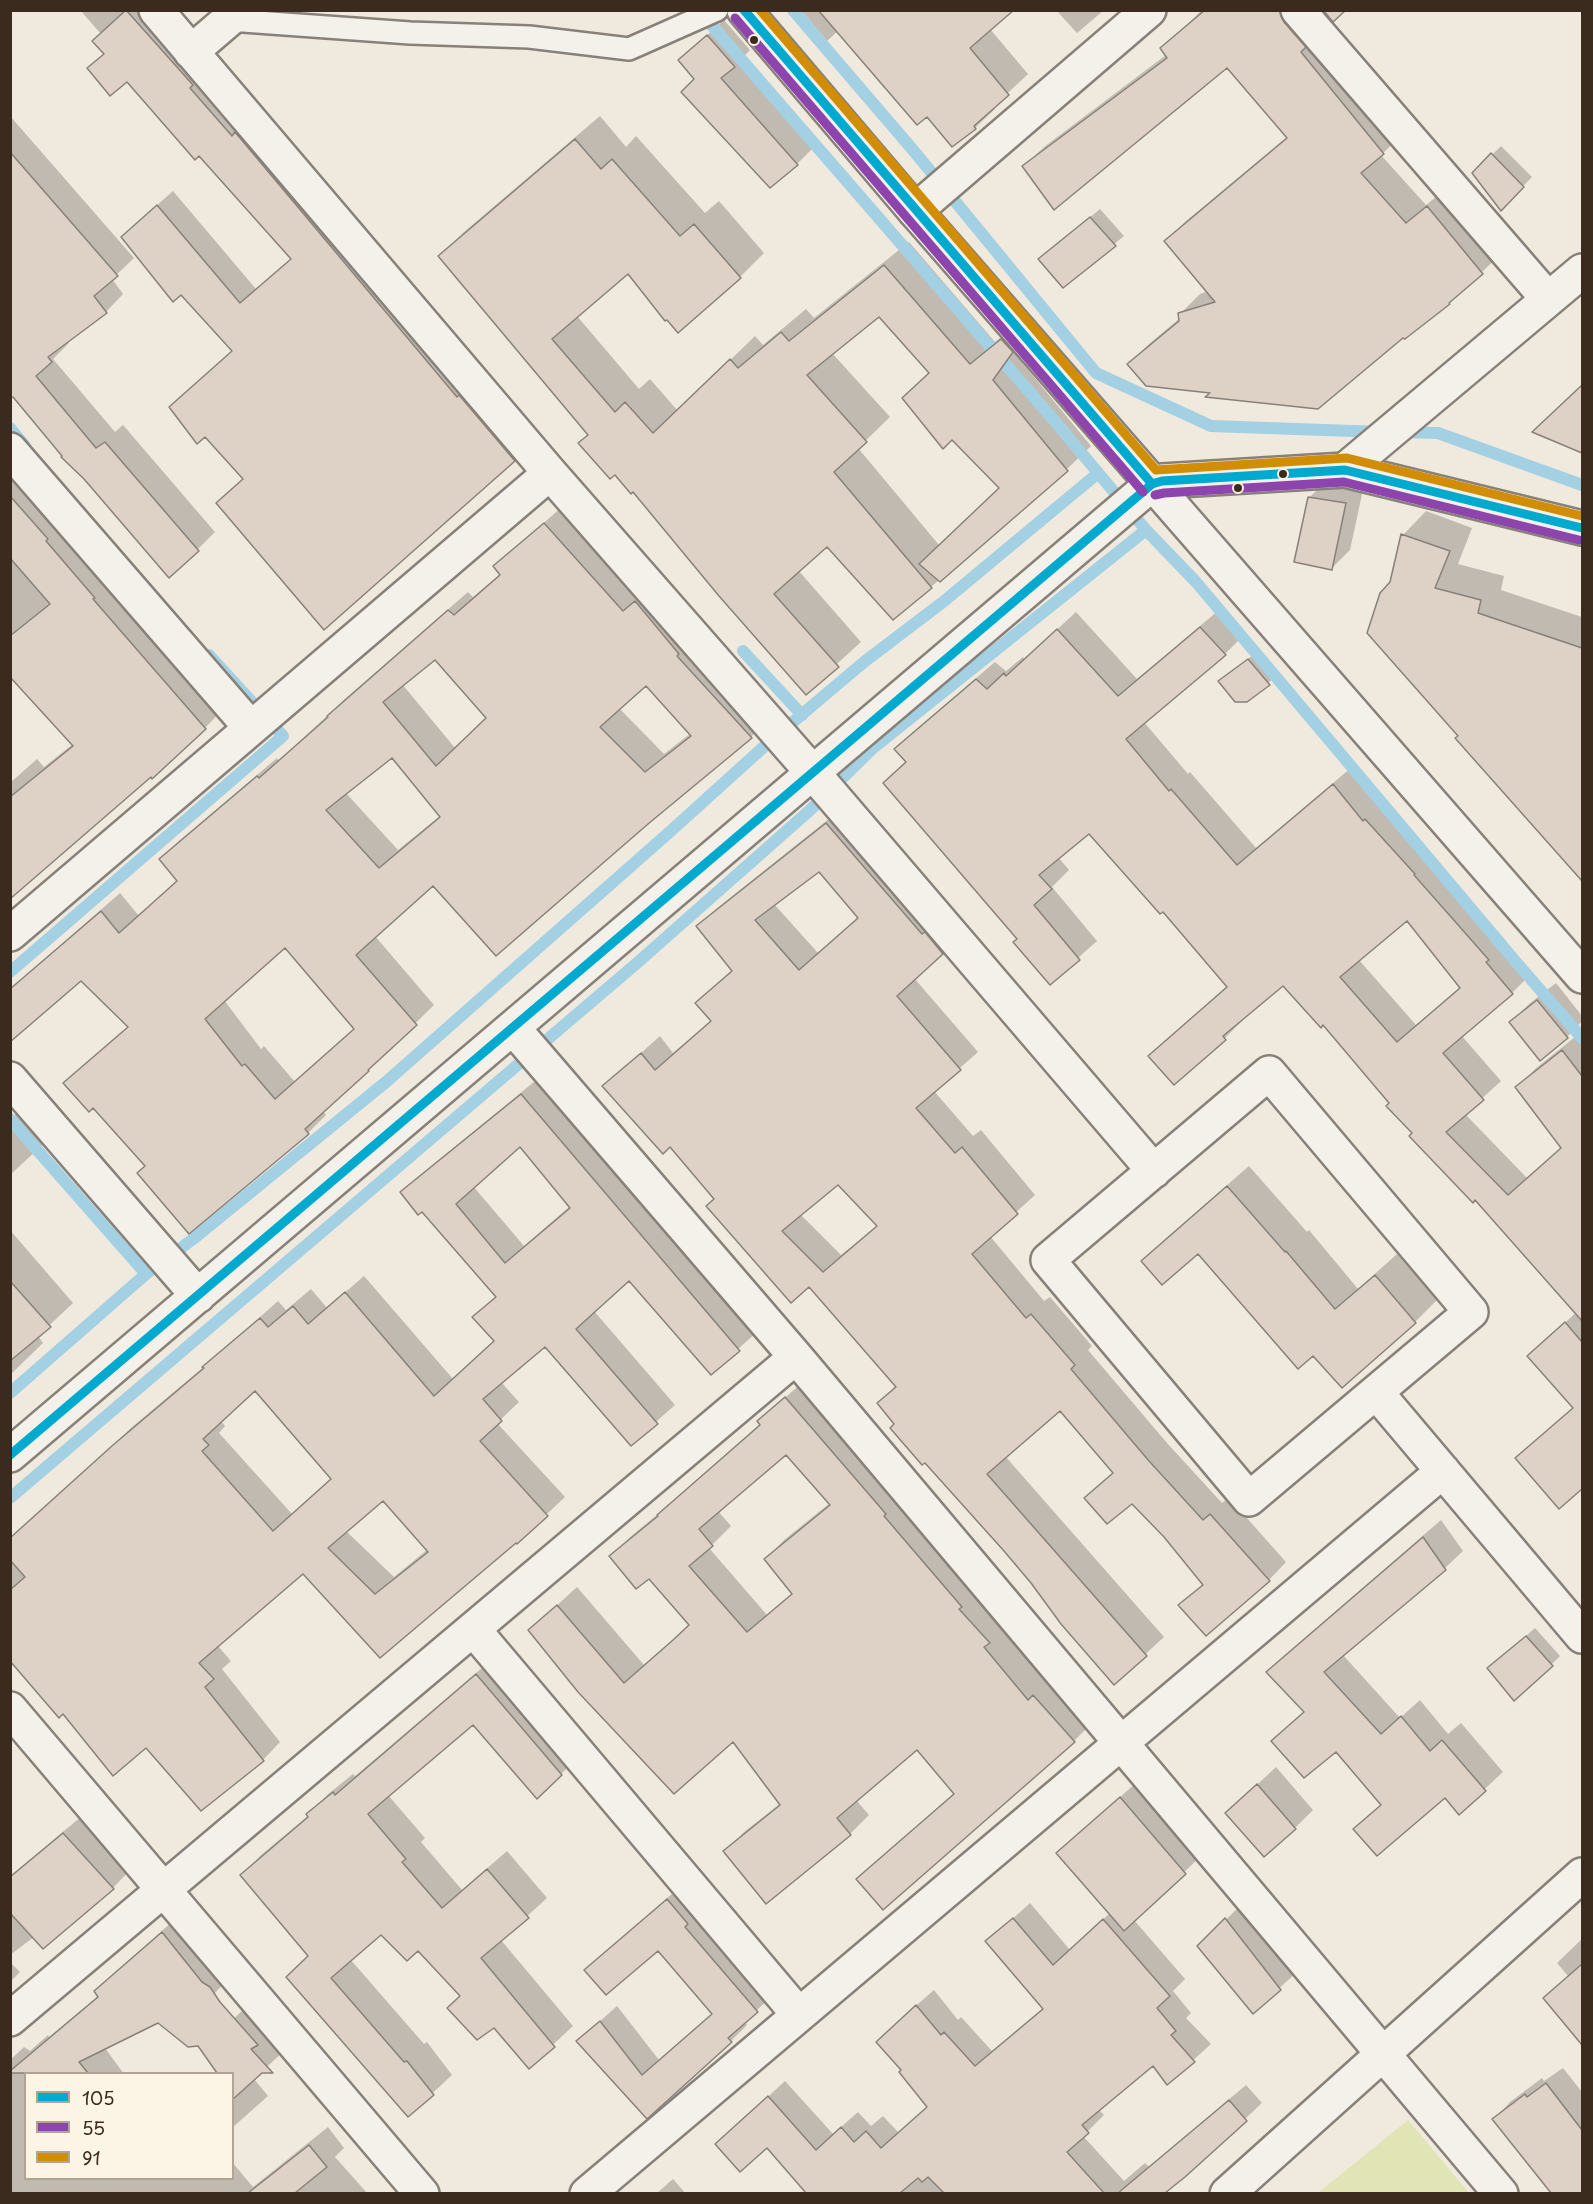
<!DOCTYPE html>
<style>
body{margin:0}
#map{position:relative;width:1593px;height:2204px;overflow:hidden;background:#f0e9de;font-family:"Playpen Sans",sans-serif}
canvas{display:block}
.frame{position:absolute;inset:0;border:12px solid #3b2a1e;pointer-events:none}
.legend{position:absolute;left:24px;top:2072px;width:210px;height:108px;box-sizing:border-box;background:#fcf5e5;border:2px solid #afa495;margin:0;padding:8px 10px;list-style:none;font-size:18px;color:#3b2a1e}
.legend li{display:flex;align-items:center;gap:12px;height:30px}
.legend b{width:30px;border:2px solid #afa495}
</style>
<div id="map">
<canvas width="1593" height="2204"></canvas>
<div class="frame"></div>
<ul class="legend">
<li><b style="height:8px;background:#00a9ce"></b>105</li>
<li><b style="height:8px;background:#8e44ad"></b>55</li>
<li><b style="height:8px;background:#d18d06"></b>91</li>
</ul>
</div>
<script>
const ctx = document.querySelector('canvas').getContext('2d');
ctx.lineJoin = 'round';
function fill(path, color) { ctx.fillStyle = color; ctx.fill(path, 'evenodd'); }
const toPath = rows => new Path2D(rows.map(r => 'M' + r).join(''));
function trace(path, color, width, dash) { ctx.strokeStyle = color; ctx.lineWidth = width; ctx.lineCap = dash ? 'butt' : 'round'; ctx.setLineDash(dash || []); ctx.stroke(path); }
fill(toPath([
 [1408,2120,1469,2193,1318,2193]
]), '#e1e4b5');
fill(toPath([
 [80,10,156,10,530,445,396,563,233,488,244,478,233,350,138,222,173,191,256,289,292,258,199,154,127,80,89,69,105,53,101,34],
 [801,10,1012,10,990,29,1028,74,993,107,995,109,975,128,927,115,838,31,827,41],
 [1056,10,1104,10,1077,33],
 [1202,10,1311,10,1403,134,1381,155,1426,205,1447,188,1501,254,1449,303,1405,337,1213,392,1129,364,1149,344,1180,318,1180,314,1200,294,1208,291,1166,241,1186,221,1288,136,1227,66,1024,166,1044,147,1166,55,1162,49],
 [724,20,750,50,737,63,813,148,797,164,696,79,680,60],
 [10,116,134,258,112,279,123,294,106,312,67,341,69,343,53,359,115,432,123,425,215,532,198,549,10,393],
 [600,116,626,147,636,136,705,213,719,201,764,253,740,277,678,331,629,272,577,316,639,389,650,379,678,411,755,336,763,345,806,309,814,318,909,242,995,342,1026,316,1036,327,1016,355,1091,446,1067,469,931,587,827,545,798,570,861,642,806,692,440,256,464,232],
 [880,315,931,372,1001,487,939,545,858,448,890,417,832,353],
 [1501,146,1532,177,1501,209,1474,173],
 [1100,209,1124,236,1063,286,1040,259],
 [1582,386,1582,451,1535,432,1553,413],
 [10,444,226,706,205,728,10,896,10,783,37,759,44,767,73,744,13,677,10,679],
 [1328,479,1364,485,1350,550,1332,568,1309,498],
 [564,505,770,718,751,737,434,884,375,936,434,1005,368,1070,323,1111,326,1115,308,1133,146,1166,94,1106,65,1083,129,1026,81,979,16,984,120,893,139,916,178,880,161,859,179,841,277,758,279,761,347,697,468,592,473,597,501,573,495,566],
 [435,658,488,717,455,748,402,684],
 [646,684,691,733,664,754,619,708],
 [392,756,441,815,398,850,345,792],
 [285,946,355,1028,295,1082,264,1046,261,1049,224,1000],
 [1426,511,1472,528,1458,564,1504,576,1501,590,1582,617,1582,877,1457,739,1459,736,1392,583,1403,535],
 [1219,610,1243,636,1225,654,1144,722,1188,774,1190,772,1256,848,1352,767,1382,804,1384,802,1432,855,1431,856,1506,941,1504,943,1530,975,1512,993,1461,1035,1501,1081,1465,1114,1527,1178,1562,1147,1517,1088,1535,1069,1580,1033,1582,1035,1582,1294,1570,1305,1414,1133,1323,1023,1283,984,1241,1019,1243,1020,1225,1038,1150,1056,1228,985,1164,909,1089,832,1058,857,1069,870,1052,887,1097,941,1050,983,1018,939,907,761,896,749,914,731,995,662,1006,671,1023,657,1025,659,1076,612,1137,679],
 [1407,918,1460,987,1416,1025,1359,960],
 [1258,651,1278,675,1246,700,1220,681],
 [845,806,960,935,914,978,978,1052,934,1091,973,1136,981,1130,1035,1195,990,1236,1044,1301,1050,1297,1092,1346,1088,1350,1167,1443,1222,1503,1229,1498,1286,1562,1269,1580,1180,1605,1204,1583,1165,1536,1132,1501,1086,1499,1114,1472,1060,1409,1005,1456,1164,1637,1114,1683,1032,1582,879,1403,896,1385,809,1285,716,1199,670,1145,604,1086,660,1036,673,1053,712,1020,697,1003,733,969,698,926,716,909],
 [819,870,859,917,818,953,774,904],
 [838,1183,878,1225,841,1255,800,1214],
 [1556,983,1582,1016,1582,1021,1567,1037,1511,1022,1529,1004],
 [540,1077,757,1332,711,1373,629,1279,594,1311,675,1405,631,1444,545,1345,501,1382,519,1402,497,1423,565,1497,517,1542,516,1541,380,1656,304,1572,217,1645,231,1661,222,1669,280,1742,263,1760,146,1746,63,1712,10,1659,10,1538,68,1488,132,1427,207,1364,278,1301,286,1310,311,1289,327,1308,364,1276,453,1379,495,1341,474,1317,497,1295,422,1210,402,1192,420,1175],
 [520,1145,570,1206,524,1246,473,1186],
 [255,1389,332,1479,292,1514,219,1433,225,1426,221,1421],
 [383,1499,428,1549,394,1577,346,1531],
 [26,1105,53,1135,10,1175,10,1119],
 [1249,1166,1307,1232,1309,1230,1358,1289,1397,1254,1437,1300,1415,1322,1313,1354,1198,1252,1143,1261,1164,1240],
 [10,1230,73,1303,38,1336,43,1343,10,1375],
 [1582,1307,1582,1487,1559,1507,1517,1458,1574,1407,1529,1356],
 [805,1380,1008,1623,1003,1628,1048,1682,1053,1677,1093,1722,1074,1741,858,1879,954,1793,917,1748,856,1800,869,1815,850,1834,766,1902,725,1851,744,1832,781,1803,733,1740,674,1792,530,1630,577,1587,644,1665,691,1624,649,1577,611,1556,630,1537,664,1509,761,1423,759,1421],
 [786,1453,830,1503,784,1540,766,1559,793,1593,767,1615,709,1548,731,1526,718,1511],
 [1441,1520,1463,1551,1445,1568,1343,1655,1400,1718,1420,1700,1448,1734,1461,1723,1503,1772,1459,1813,1445,1796,1355,1829,1382,1803,1305,1711,1268,1672,1286,1654],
 [1535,1628,1560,1656,1551,1665,1498,1660],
 [496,1656,581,1755,561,1774,473,1723,388,1795,425,1838,421,1842,462,1890,507,1851,547,1898,501,1940,573,2026,529,2067,495,2026,418,1949,381,1933,350,1959,424,2044,427,2042,452,2075,409,2115,309,1955,242,1875,261,1855,309,1815,327,1795,353,1774,355,1776],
 [1276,1767,1313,1810,1295,1828,1227,1813],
 [1137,1782,1201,1856,1134,1920,1185,1979,1173,1991,1191,2013,1186,2018,1211,2044,1168,2083,1154,2064,1098,2109,1104,2115,1083,2136,1124,2181,1145,2163,1149,2167,1246,2085,1262,2103,1184,2176,1163,2194,808,2194,768,2146,717,2144,785,2081,833,2134,858,2112,871,2126,883,2116,899,2133,928,2106,903,2070,894,2025,934,1990,958,2020,961,2017,992,2051,1043,2008,988,1941,1030,1903,1070,1950,1110,1913,1058,1853],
 [82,1816,130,1870,113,1888,34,1937,10,1955,10,1876],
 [683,1884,773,1995,744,2022,747,2025,731,2041,647,2117,578,2041,617,2006,659,2060,713,2013,658,1949,586,1970],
 [1243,1903,1297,1972,1253,2012,1199,1946],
 [181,1914,231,1976,213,1995,105,2048,124,2074,26,2074,26,2178,232,2178,232,2162,253,2187,328,2127,344,2148,335,2157,368,2194,10,2194,10,2060,24,2047,30,2051,48,2035,49,2037,99,1995,96,1991,114,1973],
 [1582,1939,1582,2038,1547,1996,1568,1976,1557,1963],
 [10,1962,20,1972,10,1982],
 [253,2001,286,2049,254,2079,268,2096,232,2128,232,2074,219,2074,201,2048],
 [1563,2068,1582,2092,1582,2194,1576,2194,1571,2189,1566,2194,1555,2194,1494,2119,1510,2102,1542,2078,1544,2081],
 [673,2179,686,2194,656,2194]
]), '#0003');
trace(toPath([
 [793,10,913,150,1096,373,1211,426,1381,432],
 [701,13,1053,419,1146,530,1196,582,1516,962,1582,1038],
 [10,428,25,446],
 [1399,432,1438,433,1582,485],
 [743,651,802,715],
 [10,972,283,736,209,655],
 [10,1119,146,1274],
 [10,1393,146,1274,193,1239,386,1082,673,829,768,743,864,662,943,602,1097,474],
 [10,1498,637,963,809,811,873,748,1146,530]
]), '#a4d0e3', 12);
const building = toPath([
 [126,10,193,85,190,88,232,136,235,132,457,397,459,395,515,461,324,630,216,503,243,479,205,437,197,444,169,407,232,351,181,295,173,302,121,237,157,205,240,303,291,259,199,156,195,160,127,82,110,96,87,68,104,54,92,41,126,10],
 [818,10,1014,10,970,48,1009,95,974,126,976,129,952,147,927,117,917,125,818,10],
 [1205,10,1280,10,1284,22,1306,47,1301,52,1384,154,1361,173,1406,223,1427,206,1483,274,1449,303,1450,304,1405,339,1403,338,1318,409,1205,397,1210,393,1146,386,1127,364,1179,321,1178,313,1215,302,1164,241,1287,138,1227,68,1054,210,1022,166,1167,58,1160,48,1205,10],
 [1323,10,1346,10,1333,22,1323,10],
 [707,35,735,67,721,78,798,165,770,188,681,92,694,79,678,60,707,35],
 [575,139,601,169,612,159,680,236,694,224,741,278,678,333,667,320,665,321,628,274,552,339,615,412,625,402,653,433,730,359,738,368,781,332,789,341,884,265,970,364,1001,339,1013,352,993,380,1068,471,940,582,919,564,999,488,952,440,943,449,902,398,929,373,879,317,807,375,867,442,834,472,932,588,893,620,827,547,774,594,839,667,806,695,719,596,633,492,631,494,615,475,610,479,578,443,588,435,438,256,575,139],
 [10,152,118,276,94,296,107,313,48,357,52,362,36,376,96,448,105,442,199,551,169,578,84,479,61,457,62,456,13,397,10,399,10,152],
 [1491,153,1524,187,1501,211,1472,173,1491,153],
 [1090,217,1116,246,1063,288,1038,259,1090,217],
 [1582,385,1582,453,1532,432,1582,385],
 [10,496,48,539,46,541,95,598,93,599,206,729,152,779,151,777,10,899,10,797,73,746,10,677,10,636,50,604,10,558,10,496],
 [1308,497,1346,503,1332,570,1294,562,1308,497],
 [544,523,623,611,635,601,679,654,677,656,752,738,648,824,496,956,433,886,356,955,417,1025,368,1070,369,1071,305,1129,309,1134,189,1234,137,1173,145,1166,93,1108,89,1112,63,1083,128,1027,81,981,10,1042,10,989,101,911,119,933,177,881,159,859,257,776,259,778,328,717,327,716,448,610,454,615,500,575,493,566,544,523],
 [435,660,486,718,436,766,383,702,435,660],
 [646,686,691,736,645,772,600,727,646,686],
 [392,758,440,817,379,868,326,810,392,758],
 [285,948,354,1029,275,1099,245,1064,242,1066,205,1019,285,948],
 [1401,534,1450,551,1435,588,1481,600,1478,613,1582,648,1582,881,1455,738,1458,736,1367,633,1380,593,1390,582,1401,534],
 [1200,627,1226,655,1126,739,1169,791,1171,789,1237,865,1333,784,1363,821,1365,819,1415,874,1414,875,1489,960,1486,962,1513,994,1443,1053,1484,1100,1446,1132,1508,1195,1561,1148,1515,1087,1562,1050,1582,1076,1582,1321,1475,1200,1473,1203,1409,1136,1412,1133,1386,1106,1389,1103,1323,1025,1321,1028,1283,986,1223,1036,1226,1040,1174,1085,1148,1056,1227,987,1163,912,1160,914,1089,834,1039,875,1052,889,1034,905,1080,960,1050,985,1013,942,1017,939,883,783,906,762,894,749,976,679,987,689,1004,673,1006,676,1057,629,1118,696,1200,627],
 [1407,921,1460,988,1397,1042,1340,977,1407,921],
 [1248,659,1270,685,1247,702,1235,702,1218,681,1248,659],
 [826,823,922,934,925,932,943,954,897,996,961,1070,916,1108,955,1153,962,1147,1018,1214,972,1254,1026,1318,1031,1314,1075,1365,1071,1369,1149,1461,1203,1520,1210,1514,1270,1581,1206,1636,1178,1605,1203,1585,1164,1537,1132,1504,1107,1524,1084,1498,1113,1473,1060,1411,987,1474,1147,1656,1114,1685,1061,1624,1031,1583,1004,1551,925,1463,922,1465,890,1428,894,1424,877,1403,896,1387,809,1287,791,1303,706,1206,714,1199,670,1147,663,1154,602,1086,641,1053,655,1070,711,1021,695,1003,732,971,696,926,826,823],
 [819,872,858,918,799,970,755,920,819,872],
 [838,1185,877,1226,823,1272,782,1231,838,1185],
 [1537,1000,1568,1038,1540,1061,1509,1022,1537,1000],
 [521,1094,740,1351,711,1375,629,1281,576,1329,658,1424,631,1446,545,1347,483,1399,502,1421,480,1441,548,1516,517,1544,516,1543,380,1658,303,1574,199,1663,214,1679,205,1687,264,1761,201,1811,146,1748,113,1776,63,1714,59,1718,10,1661,10,1590,25,1577,10,1560,10,1538,113,1445,204,1368,202,1367,260,1318,268,1327,293,1306,308,1324,345,1292,434,1396,494,1341,472,1317,496,1297,422,1212,418,1215,400,1192,521,1094],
 [520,1147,570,1208,505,1263,456,1204,520,1147],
 [255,1391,331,1479,273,1531,202,1451,209,1445,203,1439,255,1391],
 [383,1501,428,1552,375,1594,328,1548,383,1501],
 [1227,1186,1285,1252,1286,1251,1335,1309,1375,1275,1416,1323,1342,1388,1313,1356,1298,1369,1198,1254,1162,1285,1141,1261,1227,1186],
 [10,1281,51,1327,10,1361,10,1281],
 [1565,1322,1582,1342,1582,1489,1559,1509,1515,1458,1573,1408,1527,1356,1565,1322],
 [785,1397,886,1514,884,1516,962,1607,959,1609,990,1643,984,1647,1028,1700,1033,1695,1075,1742,883,1910,856,1879,954,1794,917,1750,837,1818,851,1835,766,1904,723,1851,780,1805,733,1742,674,1794,578,1692,528,1630,557,1605,624,1683,673,1640,689,1625,649,1579,636,1589,609,1556,658,1516,657,1515,760,1425,757,1421,785,1397],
 [786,1455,830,1505,764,1559,792,1594,747,1632,689,1566,713,1546,699,1529,786,1455],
 [1423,1537,1446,1570,1324,1672,1381,1734,1401,1716,1430,1751,1442,1740,1486,1791,1459,1815,1445,1798,1377,1856,1353,1829,1381,1805,1336,1752,1304,1778,1271,1741,1304,1712,1266,1672,1423,1537],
 [1526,1636,1553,1666,1514,1701,1487,1668,1526,1636],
 [476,1674,562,1775,537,1799,473,1725,368,1814,406,1859,402,1862,442,1908,487,1869,529,1918,481,1958,555,2047,529,2069,494,2028,477,2040,447,2008,460,1996,418,1951,407,1961,381,1935,331,1978,404,2062,407,2061,434,2095,408,2117,286,1977,308,1956,240,1875,308,1817,306,1814,333,1792,335,1795,476,1674],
 [1257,1784,1296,1829,1264,1857,1225,1813,1257,1784],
 [1120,1797,1186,1874,1124,1931,1056,1853,1120,1797],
 [63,1833,114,1889,43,1949,10,1913,10,1877,63,1833],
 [667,1899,688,1924,685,1927,758,2012,728,2038,732,2042,647,2119,576,2041,600,2021,642,2075,712,2014,658,1951,606,1995,584,1970,667,1899],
 [1013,1918,1053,1965,1103,1919,1170,1996,1157,2008,1176,2031,1171,2035,1195,2062,1167,2085,1153,2066,1082,2125,1089,2133,1067,2152,1104,2193,944,2193,928,2177,922,2182,918,2178,900,2193,806,2193,767,2148,740,2172,715,2144,768,2096,816,2150,841,2127,854,2142,866,2131,881,2148,927,2107,899,2072,901,2070,876,2042,916,2005,941,2035,944,2032,975,2066,1043,2009,985,1941,1013,1918],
 [1225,1918,1281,1990,1253,2014,1197,1946,1225,1918],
 [162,1932,202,1982,210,1987,220,2002,258,2045,251,2049,273,2073,262,2073,232,2100,232,2073,217,2073,198,2046,188,2047,158,2023,79,2062,88,2073,10,2073,10,2071,98,1997,94,1991,162,1932],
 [1582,1964,1582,2045,1543,1998,1582,1964],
 [1546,2083,1582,2130,1582,2193,1551,2193,1492,2119,1525,2094,1527,2097,1546,2083],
 [1229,2100,1247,2121,1185,2177,1165,2193,1118,2193,1229,2100],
 [309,2145,327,2167,295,2193,248,2193,309,2145]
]);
fill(building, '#ded2c6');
trace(building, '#888179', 1.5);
const service = toPath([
 [229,20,410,33,529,37,629,49,717,10]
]);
const minor = toPath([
 [156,10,550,473,813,773,1154,1171],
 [1298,10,1548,299],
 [191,52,240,10],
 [915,211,1149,10],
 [10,450,251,728],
 [1345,470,1582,271],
 [10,934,550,473],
 [513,1028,796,1357,1501,2194],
 [1269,1073,1471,1312,1249,1499,1048,1260,1269,1073],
 [10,1079,198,1296],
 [1376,1392,1582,1636],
 [10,1455,1152,484],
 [473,1629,799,2015],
 [10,1709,422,2194],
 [10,2019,796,1357],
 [587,2194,1443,1471],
 [1227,2194,1582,1875]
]);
const tertiary = toPath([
 [1152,484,1162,481,1345,470,1582,528]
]);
const secondary = toPath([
 [744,10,915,211,1582,976]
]);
trace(service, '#888179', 26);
trace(minor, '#888179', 38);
trace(tertiary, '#888179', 38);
trace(secondary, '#888179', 38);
trace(service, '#f4f1ea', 21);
trace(minor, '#f4f1ea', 33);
trace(tertiary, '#f4f1ea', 33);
trace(secondary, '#f4f1ea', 33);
trace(toPath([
 [744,10,1152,484],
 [10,1455,1152,484,1162,481,1345,470,1582,528]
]), '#00a9ce', 9);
trace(toPath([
 [735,18,1143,492],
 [1155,495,1164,493,1344,482,1579,540]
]), '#8e44ad', 9);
trace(toPath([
 [760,10,1156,470,1347,458,1582,516]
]), '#d18d06', 9);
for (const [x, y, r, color] of [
 [754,40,5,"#3b2a1e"],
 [1283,474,5,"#3b2a1e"],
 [1238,488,5,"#3b2a1e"]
]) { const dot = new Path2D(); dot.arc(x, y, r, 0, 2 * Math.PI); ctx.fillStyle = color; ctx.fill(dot); trace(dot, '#fcf5e5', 2); }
</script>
